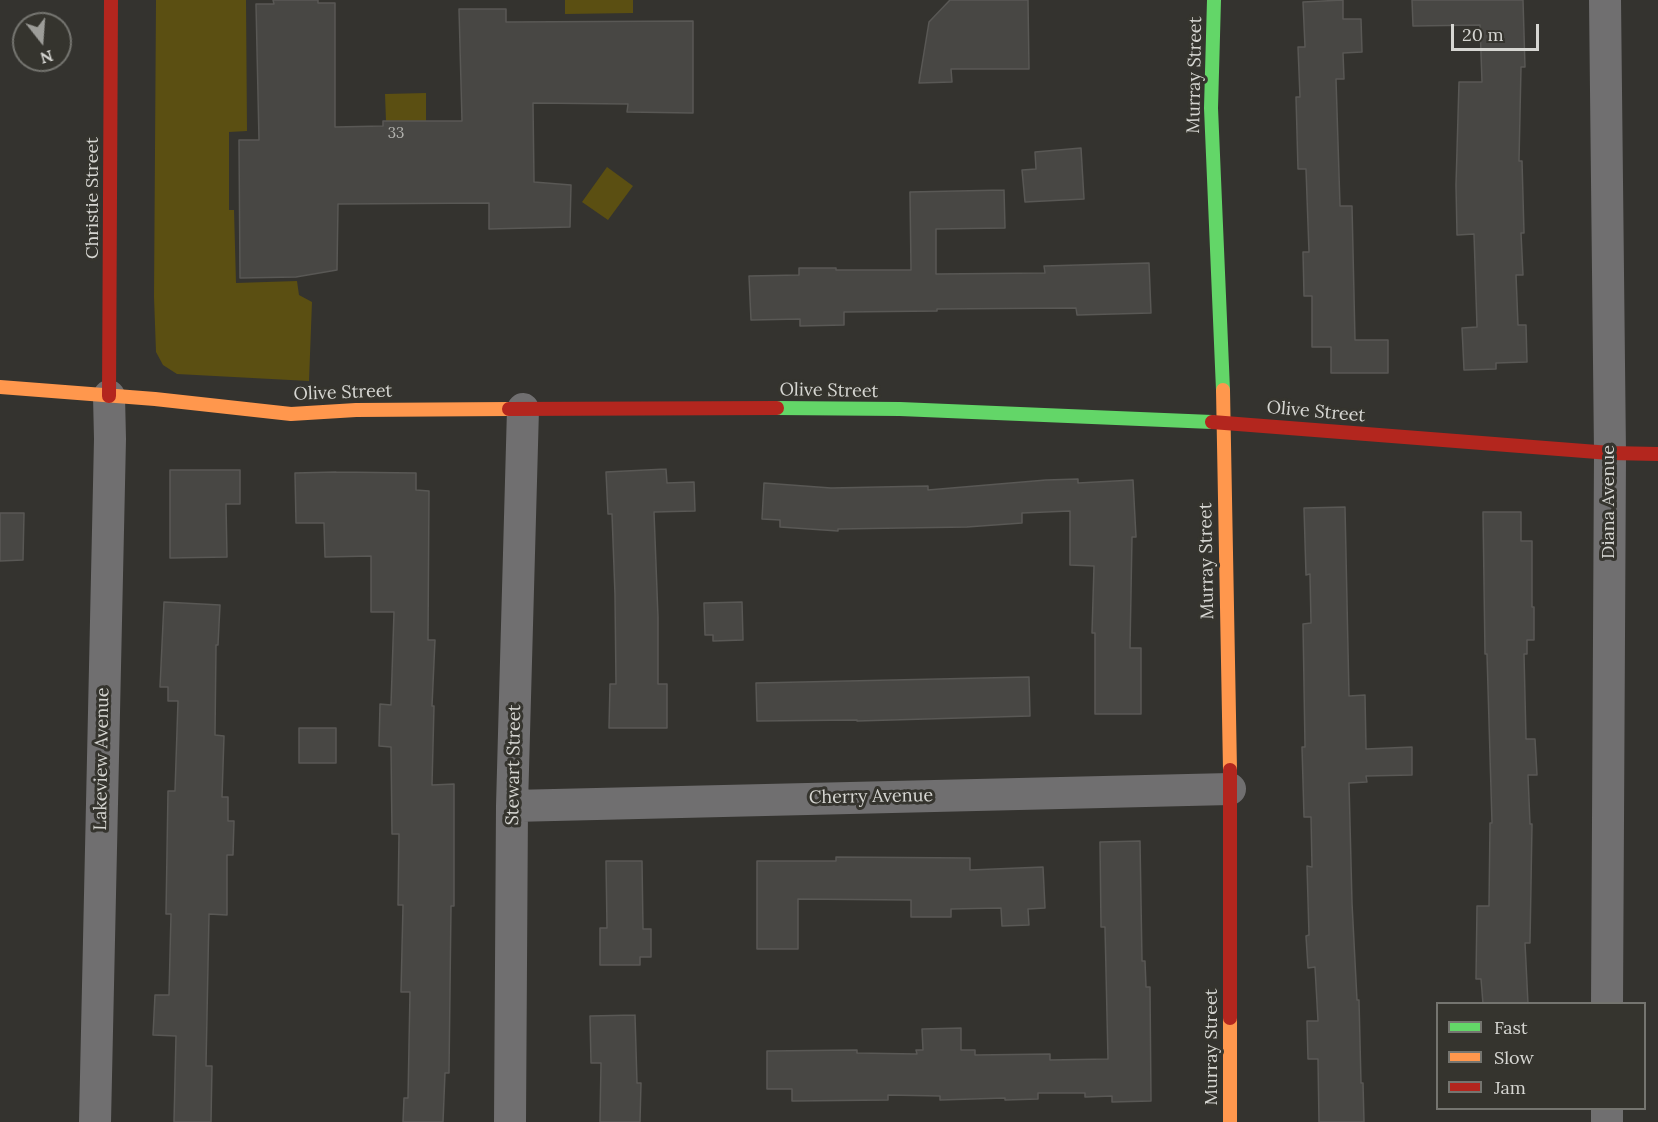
<!DOCTYPE html>
<style>
body{margin:0}
#map{position:relative;width:1658px;height:1122px;overflow:hidden;background:#34332f;font-family:Lora,serif}
canvas{display:block}
.legend{position:absolute;left:1436px;top:1002px;width:210px;height:108px;box-sizing:border-box;background:#35342e;border:2px solid #757570;margin:0;padding:8px 10px;list-style:none;font-size:18px;color:#d6d6d2}
.legend li{display:flex;align-items:center;gap:12px;height:30px}
.legend b{width:30px;border:2px solid #757570}
.north{position:absolute;left:12px;top:12px;width:60px;height:60px;box-sizing:border-box;background:#35342e;border:2px solid #757570;border-radius:50%;rotate:163deg;font-size:16px;font-weight:700;line-height:24px;text-align:center;color:#d6d6d2}
.north::after{content:'';display:block;margin:auto;width:21px;height:27px;background:#9d9d99;clip-path:polygon(50% 0,100% 100%,50% 72%,0 100%)}
.scale{position:absolute;left:1451px;top:24px;width:88px;height:27px;box-sizing:border-box;border:3px solid #d6d6d2;border-top:0;padding-left:8px;font-size:18px;line-height:21px;white-space:nowrap;color:#d6d6d2;-webkit-text-stroke:4px #35342e;paint-order:stroke}
</style>
<div id="map">
<canvas width="1658" height="1122"></canvas>
<ul class="legend">
<li><b style="height:8px;background:#63d668"></b>Fast</li>
<li><b style="height:8px;background:#ff974d"></b>Slow</li>
<li><b style="height:8px;background:#b3261e"></b>Jam</li>
</ul>
<div class="north">N</div>
<div class="scale">20 m</div>
</div>
<script>
const ctx = document.querySelector('canvas').getContext('2d');
ctx.lineJoin = 'round';
function fill(path, color) { ctx.fillStyle = color; ctx.fill(path, 'evenodd'); }
const toPath = rows => new Path2D(rows.map(r => 'M' + r).join(''));
function trace(path, color, width, dash) { ctx.strokeStyle = color; ctx.lineWidth = width; ctx.lineCap = dash ? 'butt' : 'round'; ctx.setLineDash(dash || []); ctx.stroke(path); }
function write(font, color, halo, rows, align = 'center') {
  ctx.font = font + ' Lora,serif'; ctx.lineWidth = 6; ctx.setLineDash([]); ctx.textBaseline = 'middle'; ctx.strokeStyle = halo; ctx.fillStyle = color; for (const [text, x, y, turn = 0] of rows) {
    ctx.save(); ctx.translate(x, y); ctx.rotate((+turn || 0) * Math.PI / 180); ctx.textAlign = isNaN(turn) ? turn : align; if (halo) ctx.strokeText(text, 0, 0); ctx.fillText(text, 0, 0); ctx.restore();
  }
}
fill(toPath([
 [156,0,246,0,247,131,229,132,229,210,234,210,236,283,297,281,299,295,312,302,309,381,177,374,163,365,156,352,154,297],
 [565,0,633,0,633,13,565,14],
 [426,93,426,121,386,121,385,94],
 [607,167,633,186,608,220,582,202]
]), '#5b4f12');
const building = toPath([
 [273,0,318,0,318,3,335,3,335,127,383,126,383,121,462,121,459,9,506,9,506,22,693,21,693,113,627,112,628,104,533,103,534,182,571,185,570,227,489,229,489,203,338,204,337,270,296,277,240,278,239,140,259,140,256,4,274,4,273,0],
 [950,0,1028,0,1029,69,951,69,952,82,919,83,929,22,950,0],
 [1343,0,1343,19,1361,19,1362,52,1343,53,1344,79,1336,79,1340,206,1352,206,1355,340,1388,340,1388,373,1331,373,1331,347,1312,347,1312,296,1304,296,1303,252,1309,252,1306,169,1298,169,1296,97,1300,97,1298,47,1305,47,1303,2,1343,0],
 [1412,0,1523,0,1525,67,1521,67,1519,161,1522,161,1524,233,1521,233,1523,275,1516,275,1518,325,1526,325,1527,362,1496,363,1496,369,1464,370,1462,328,1477,327,1474,234,1457,235,1456,185,1459,82,1482,82,1480,25,1413,26,1412,0],
 [1081,148,1084,199,1025,202,1022,170,1036,169,1035,152,1081,148],
 [1004,190,1005,228,936,229,936,274,1045,273,1044,266,1149,263,1151,313,1077,315,1076,308,937,309,937,311,844,312,844,325,800,326,800,319,751,320,749,276,799,275,799,268,836,268,836,270,911,270,910,192,1004,190],
 [666,469,667,483,694,482,695,511,654,512,658,617,658,684,667,684,667,728,609,728,610,684,616,684,615,595,612,514,608,514,606,472,666,469],
 [170,470,240,470,240,504,226,504,227,557,170,558,170,470],
 [336,472,416,473,416,490,429,491,428,640,435,640,432,706,434,706,432,785,454,784,454,906,451,906,449,1073,445,1073,443,1122,403,1122,404,1098,408,1098,410,992,401,992,403,905,398,905,399,834,392,834,391,747,379,746,380,704,391,705,394,612,371,612,371,556,325,557,324,523,296,523,295,473,336,472],
 [1078,479,1078,483,1133,480,1136,537,1132,537,1130,648,1141,648,1141,714,1095,714,1095,633,1092,633,1094,566,1070,565,1070,511,1022,513,1022,523,967,527,838,529,838,531,780,527,780,520,762,519,764,483,831,488,928,486,928,490,1046,480,1078,479],
 [1345,507,1349,696,1365,695,1366,749,1412,747,1412,775,1366,776,1367,782,1349,783,1352,903,1357,1000,1359,1000,1361,1083,1363,1083,1364,1122,1319,1122,1318,1059,1308,1059,1307,1021,1318,1021,1315,967,1308,968,1306,936,1309,935,1307,866,1312,867,1311,817,1304,817,1302,747,1305,747,1303,624,1311,623,1310,574,1306,575,1304,508,1345,507],
 [1483,512,1521,512,1521,541,1532,541,1532,607,1534,607,1534,640,1527,640,1527,654,1524,654,1526,739,1535,739,1537,775,1528,775,1530,824,1532,824,1530,943,1525,943,1528,1004,1483,1004,1481,979,1476,979,1477,906,1489,906,1490,823,1492,823,1487,654,1485,654,1483,512],
 [0,513,24,513,23,560,0,561,0,513],
 [164,602,220,605,218,645,216,645,215,735,224,736,222,797,228,797,228,821,234,821,233,855,227,855,227,915,209,914,206,1066,212,1066,211,1122,174,1122,176,1036,153,1035,155,995,169,995,171,914,166,914,168,791,175,791,178,701,168,701,168,687,160,687,164,602],
 [742,602,743,640,713,641,713,635,705,635,704,603,742,602],
 [1029,677,1030,716,857,721,857,720,757,721,756,683,1029,677],
 [299,728,336,728,336,763,299,763,299,728],
 [1140,841,1142,961,1145,961,1146,987,1150,987,1151,1101,1112,1102,1112,1096,1085,1097,1085,1093,1038,1093,1038,1099,1005,1100,1005,1098,940,1100,940,1096,888,1095,888,1100,792,1101,792,1089,767,1089,767,1051,857,1050,857,1053,917,1054,916,1050,923,1050,922,1029,961,1028,961,1050,975,1050,975,1055,1050,1054,1050,1060,1108,1059,1105,927,1101,927,1100,842,1140,841],
 [836,857,970,858,970,870,1043,867,1045,908,1028,909,1029,925,1002,926,1001,908,951,909,951,917,911,917,911,900,798,899,798,949,757,949,757,861,836,861,836,857],
 [606,861,642,861,643,929,651,929,651,957,640,957,640,965,600,965,600,928,607,928,606,861],
 [635,1015,637,1083,641,1083,640,1122,600,1122,601,1063,591,1063,590,1016,635,1015]
]);
fill(building, '#484744');
trace(building, '#595855', 1.5);
trace(toPath([
 [1605,0,1610,453,1607,1004],
 [512,806,1230,789],
 [95,1122,110,439,109,396],
 [510,1122,512,806,523,409],
 [1607,1122,1607,1108]
]), '#706f70', 32);
trace(toPath([
 [1214,0,1211,108,1223,390],
 [777,408,900,409,1212,422]
]), '#63d668', 14);
trace(toPath([
 [0,387,155,399,291,414,356,410,509,409],
 [1223,390,1230,770],
 [1230,1018,1230,1122]
]), '#ff974d', 14);
trace(toPath([
 [109,396,111,0],
 [509,409,777,408],
 [1212,422,1610,453,1658,454],
 [1230,770,1230,1018]
]), '#b3261e', 14);
write('15px', '#b2b2ae', null, [
 ["33",396,134]
]);
write('18px', '#d6d6d2', '#35342e', [
 ["Murray Street",1195,75,-89],
 ["Christie Street",93,198,-90],
 ["Olive Street",829,391,1],
 ["Olive Street",343,393,-2],
 ["Olive Street",1316,412,5],
 ["Diana Avenue",1609,502,-90],
 ["Murray Street",1207,561,-91],
 ["Lakeview Avenue",102,759,-89],
 ["Stewart Street",514,765,-89],
 ["Cherry Avenue",871,797,-1],
 ["Murray Street",1212,1047,-90]
]);
</script>
